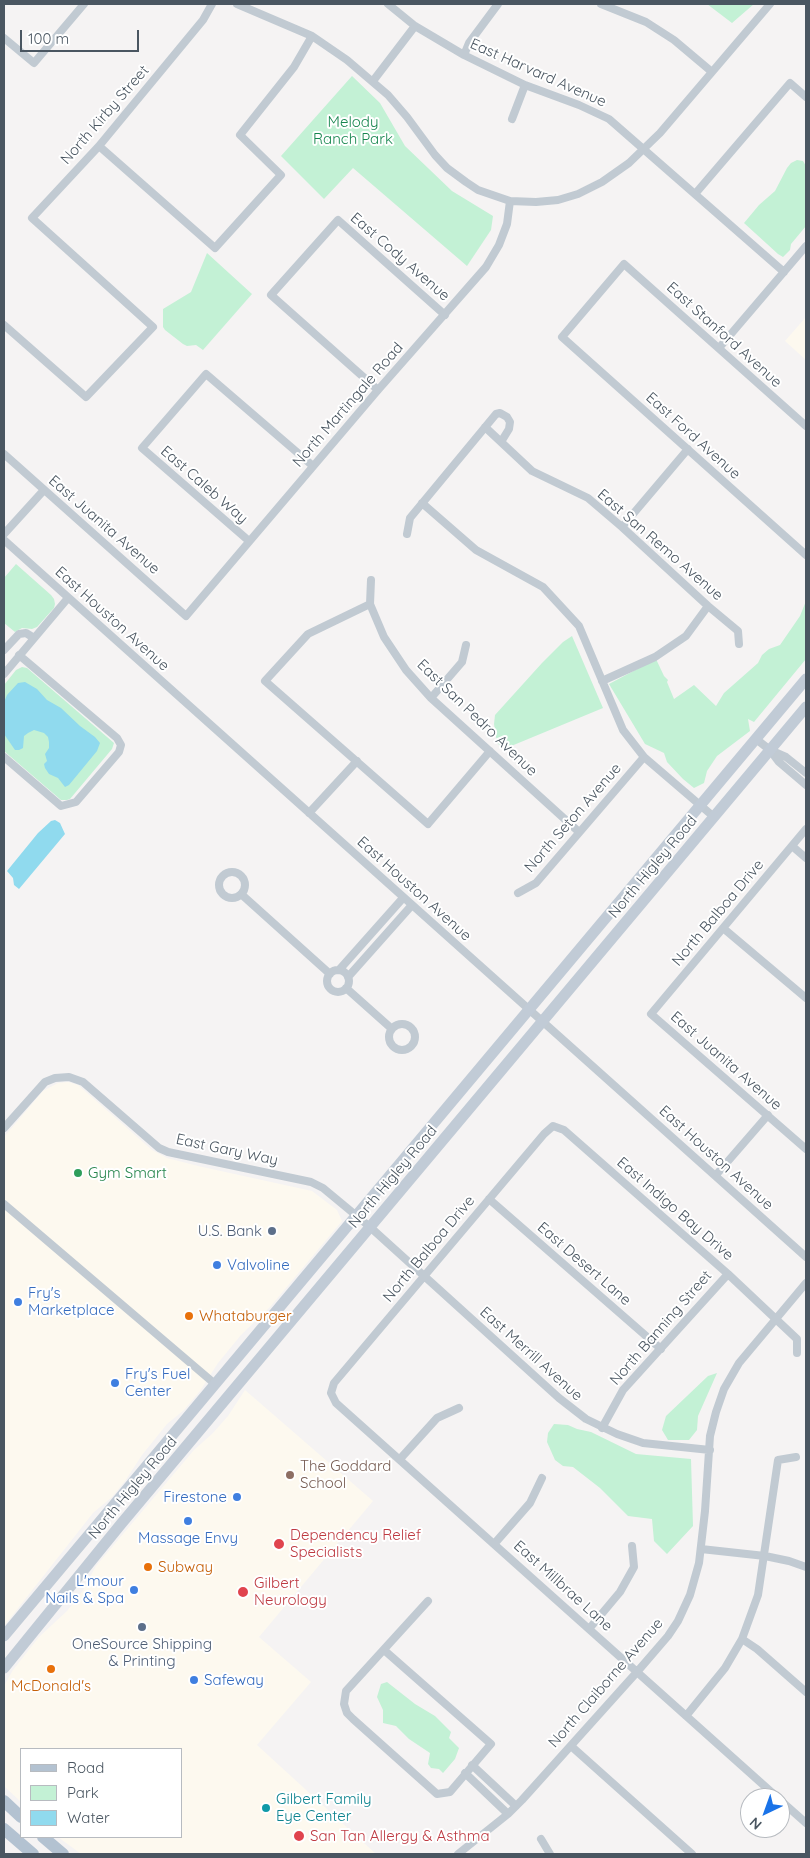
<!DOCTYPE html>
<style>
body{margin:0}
#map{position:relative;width:810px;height:1858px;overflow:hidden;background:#f5f3f3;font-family:Quicksand,sans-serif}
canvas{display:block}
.frame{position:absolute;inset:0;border:5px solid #4a5661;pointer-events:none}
.legend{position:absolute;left:20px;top:1748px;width:162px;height:90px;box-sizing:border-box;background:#fff;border:1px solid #b7bbc0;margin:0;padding:6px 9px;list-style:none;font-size:15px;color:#4a5661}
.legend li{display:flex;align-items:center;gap:10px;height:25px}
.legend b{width:25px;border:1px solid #b7bbc0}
.north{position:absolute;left:740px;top:1788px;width:50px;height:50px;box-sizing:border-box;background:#fff;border:1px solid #b7bbc0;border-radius:50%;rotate:222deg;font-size:14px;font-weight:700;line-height:20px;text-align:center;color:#4a5661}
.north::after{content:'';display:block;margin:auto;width:18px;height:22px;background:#1a73e8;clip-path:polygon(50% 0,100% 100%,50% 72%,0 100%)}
.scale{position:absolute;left:20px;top:30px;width:119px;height:22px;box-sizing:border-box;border:2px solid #4a5661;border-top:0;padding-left:6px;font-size:15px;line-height:18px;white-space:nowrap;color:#4a5661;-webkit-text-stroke:4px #fff;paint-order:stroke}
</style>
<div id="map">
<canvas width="810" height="1858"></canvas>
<div class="frame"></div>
<ul class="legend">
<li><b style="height:6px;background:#b3c2d1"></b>Road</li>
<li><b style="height:14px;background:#c3f1d5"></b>Park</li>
<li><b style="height:14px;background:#90daee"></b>Water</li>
</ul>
<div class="north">N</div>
<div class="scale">100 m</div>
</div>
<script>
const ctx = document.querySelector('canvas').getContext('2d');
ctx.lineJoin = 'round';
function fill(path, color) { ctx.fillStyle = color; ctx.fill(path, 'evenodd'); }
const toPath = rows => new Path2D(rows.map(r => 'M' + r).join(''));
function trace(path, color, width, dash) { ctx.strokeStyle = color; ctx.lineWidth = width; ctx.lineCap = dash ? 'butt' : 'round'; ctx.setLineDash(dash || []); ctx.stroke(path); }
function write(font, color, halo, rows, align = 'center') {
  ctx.font = font + ' Quicksand,sans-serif'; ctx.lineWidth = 4; ctx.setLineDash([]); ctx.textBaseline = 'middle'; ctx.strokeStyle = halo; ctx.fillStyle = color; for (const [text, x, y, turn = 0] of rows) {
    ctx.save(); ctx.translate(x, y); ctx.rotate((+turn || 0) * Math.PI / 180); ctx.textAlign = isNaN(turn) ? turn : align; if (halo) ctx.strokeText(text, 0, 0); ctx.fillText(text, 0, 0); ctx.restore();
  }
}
fill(toPath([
 [806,317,806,360,785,341],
 [68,1082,78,1085,152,1150,167,1158,198,1166,312,1191,337,1210,342,1221,270,1307,241,1335,218,1363,200,1391,184,1410,167,1424,142,1455,125,1481,112,1497,93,1513,4,1626,4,1137,43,1091,58,1083],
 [245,1390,373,1501,259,1637,311,1682,257,1745,376,1854,81,1854,58,1837,181,1837,181,1749,21,1749,21,1802,4,1786,4,1686,13,1670,39,1637,67,1611,82,1592,96,1566,194,1450,213,1433,228,1416]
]), '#fdf9ef');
fill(toPath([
 [707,4,706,4,754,4,732,23],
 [352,76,380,103,405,146,452,191,493,216,491,230,467,266,353,168,324,199,281,156],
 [797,160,803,161,806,166,806,226,791,244,790,250,783,257,778,254,744,223,759,205,775,191,787,168,791,163],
 [207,253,252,294,203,350,196,345,187,346,183,344,165,330,163,327,163,309,191,292],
 [16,564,51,595,54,599,55,604,54,608,37,627,32,629,22,628,15,632,4,623,4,578],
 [806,601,806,659,754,722,748,719,750,731,717,756,707,771,704,783,694,788,683,779,667,762,664,753,645,744,609,684,656,659,664,676,668,680,667,682,674,699,694,685,716,706,724,693,758,663,762,655,769,649,780,645,800,616],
 [572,636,603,708,504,749,497,743,494,724,495,715,542,663,563,642],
 [22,667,27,668,114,743,112,749,70,799,67,800,61,800,4,751,4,685,16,670],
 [717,1373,698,1416,697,1430,689,1440,668,1440,662,1430,666,1416,708,1376],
 [554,1424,568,1425,577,1429,591,1432,636,1454,691,1459,693,1526,667,1554,654,1541,652,1519,628,1516,600,1488,573,1467,563,1466,555,1460,547,1442,548,1433],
 [387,1682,415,1704,435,1716,451,1732,449,1738,459,1748,455,1759,443,1773,439,1769,431,1768,428,1764,430,1753,409,1739,396,1726,383,1723,383,1710,377,1697,381,1684]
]), '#c3f1d5');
fill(toPath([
 [25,682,37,689,47,700,61,708,80,726,95,737,100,743,97,751,69,785,65,787,58,778,49,774,45,768,44,764,47,761,45,754,49,748,49,742,48,737,44,733,34,730,28,733,24,736,23,748,19,750,15,750,4,734,4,702,7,695,18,683],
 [55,820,60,823,65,834,19,889,14,885,13,878,7,871,38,833,51,821]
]), '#90daee');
trace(toPath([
 [237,4,312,36,347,60,388,95,407,117,435,155,447,168,466,182,478,190,510,201,536,202,558,200,578,194,602,182,629,163,660,133,770,4],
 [388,4,415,26,464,55,525,85,579,105,609,119,784,272],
 [601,4,646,22,674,40,712,72],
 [4,38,34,63,84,4],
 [464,55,469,43,498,4],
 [373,81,415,26],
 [512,119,525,85],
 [99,146,215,248,281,175,240,135,294,67,312,36],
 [695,194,790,83,806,97],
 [4,325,86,397,153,327,32,218,99,146,203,20,212,4],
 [719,348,806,246],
 [378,390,271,295,338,220,445,315],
 [806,426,624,264,562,337,806,555],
 [485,427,532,471,588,498,622,527,708,606,738,631,739,644],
 [4,454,186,616,378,390,486,267,499,245,507,224,510,201],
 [422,503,476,550,543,587,579,626,623,730,644,757,714,817],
 [622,527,688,449],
 [4,534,44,490],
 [407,534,410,518,496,414,500,413,507,417,510,422,509,429,501,442],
 [4,540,806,1257],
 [249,541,142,448,206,374,313,466],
 [371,580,370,604,384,637,406,670,431,698,579,832],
 [370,604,308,634,265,681,428,824,490,751],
 [4,650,19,634,26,633,34,638],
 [4,674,68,598],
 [602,681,655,657,686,636,708,606],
 [431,698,462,662,466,645],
 [756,739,770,750,779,762,806,785],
 [770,750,786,757,806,773],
 [4,757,61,806,76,802,119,752,121,745,117,738,19,655],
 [309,813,357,761],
 [806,829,651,1014,806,1149],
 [792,846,806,858],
 '219 885a13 13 0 1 1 26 0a13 13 0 1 1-26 0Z',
 [518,893,536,883,644,757],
 [241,894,330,974],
 [723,928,806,998],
 [339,970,403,898],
 '327 981a11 11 0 1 1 22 0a11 11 0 1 1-22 0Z',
 [348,977,412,905],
 [346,988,392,1029],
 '389 1037a13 13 0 1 1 26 0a13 13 0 1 1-26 0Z',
 [4,1128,45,1082,55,1078,69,1077,83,1082,159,1148,168,1152,311,1182,323,1188,370,1227,559,1398,586,1419,617,1434,643,1443,710,1450],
 [716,1175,768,1115],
 [489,1199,661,1349],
 [4,1204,215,1384],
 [602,1428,623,1390,728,1274],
 [400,1459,437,1418,459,1408],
 [495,1543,530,1503,542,1478],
 [701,1549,765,1556,789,1561,806,1567],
 [589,1629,620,1592,634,1567,632,1546],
 [742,1639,757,1649,806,1692],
 [384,1650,491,1744,450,1792,437,1794,353,1719,347,1713,344,1704,346,1691,428,1601],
 [686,1716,725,1668,742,1639,758,1595,778,1460,796,1457],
 [571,1746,692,1854],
 [472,1765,516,1806],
 [465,1773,508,1814],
 [778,1798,336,1403,331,1393,334,1383,544,1134,553,1126,564,1130,728,1274,797,1339,797,1353],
 [780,1800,806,1823],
 [541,1839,550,1854],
 [458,1854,508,1814,522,1800,637,1672,668,1636,678,1621,690,1595,699,1563,705,1511,710,1436,716,1412,724,1389,739,1363,806,1283]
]), '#c1cad2', 8);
trace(toPath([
 [4,1636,806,679],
 [4,1668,121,1524,806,707]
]), '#c1cbd6', 11);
trace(toPath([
 [4,1801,21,1817],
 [4,1829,33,1854],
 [43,1837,63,1854]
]), '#b3c2d1', 12);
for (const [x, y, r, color] of [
 [78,1173,5,"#2e9e5b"],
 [272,1231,5,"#5c6f8a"],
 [217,1265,5,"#3f7fe0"],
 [18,1302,5,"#3f7fe0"],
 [189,1316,5,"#e8710a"],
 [115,1383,5,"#3f7fe0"],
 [290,1475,5,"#8d6e63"],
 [237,1497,5,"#3f7fe0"],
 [188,1521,5,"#3f7fe0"],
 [279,1544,6,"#e0444e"],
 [148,1567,5,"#e8710a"],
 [134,1590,5,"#3f7fe0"],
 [243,1592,6,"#e0444e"],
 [142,1627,5,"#5c6f8a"],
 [51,1669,5,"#e8710a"],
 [194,1680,5,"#3f7fe0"],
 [266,1808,5,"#0f9aa8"],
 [299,1836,6,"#e0444e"]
]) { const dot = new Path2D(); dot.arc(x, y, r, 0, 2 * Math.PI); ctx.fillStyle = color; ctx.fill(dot); trace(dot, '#fff', 2); }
write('15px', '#4a5661', '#fff', [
 ["East Harvard Avenue",538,73,24],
 ["North Kirby Street",105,115,-49],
 ["East Cody Avenue",400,257,41],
 ["East Stanford Avenue",724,335,42],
 ["North Martingale Road",348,405,-49],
 ["East Ford Avenue",693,436,42],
 ["East Caleb Way",204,485,41],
 ["East Juanita Avenue",104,525,41],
 ["East San Remo Avenue",660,545,41],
 ["East Houston Avenue",112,619,42],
 ["East San Pedro Avenue",477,718,44],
 ["North Seton Avenue",573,818,-49],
 ["North Higley Road",653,867,-50],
 ["East Houston Avenue",414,889,42],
 ["North Balboa Drive",718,913,-50],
 ["East Juanita Avenue",726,1061,41],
 ["East Gary Way",227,1150,12],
 ["East Houston Avenue",716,1158,42],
 ["North Higley Road",393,1177,-50],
 ["East Indigo Bay Drive",675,1209,41],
 ["North Balboa Drive",429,1249,-50],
 ["East Desert Lane",584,1264,41],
 ["North Banning Street",661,1328,-49],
 ["East Merrill Avenue",531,1354,42],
 ["North Higley Road",133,1488,-50],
 ["East Millbrae Lane",563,1586,42],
 ["North Claiborne Avenue",606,1683,-49]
]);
write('15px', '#17864f', '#fff', [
 ["Melody",353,122],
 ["Ranch Park",353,139]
]);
write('15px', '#27864d', '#fff', [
 ["Gym Smart",88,1173]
], 'left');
write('15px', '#4e5e75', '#fff', [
 ["U.S. Bank",262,1231],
 ["OneSource Shipping",142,1644,"center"],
 ["& Printing",142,1661,"center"]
], 'right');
write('15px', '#366cbe', '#fff', [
 ["Valvoline",227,1265],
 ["Fry's",28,1293],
 ["Marketplace",28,1310],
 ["Fry's Fuel",125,1374],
 ["Center",125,1391],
 ["Firestone",227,1497,"right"],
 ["Massage Envy",188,1538,"center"],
 ["L'mour",124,1581,"right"],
 ["Nails & Spa",124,1598,"right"],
 ["Safeway",204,1680]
], 'left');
write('15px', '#c56008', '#fff', [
 ["Whataburger",199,1316],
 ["Subway",158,1567],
 ["McDonald's",51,1686,"center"]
], 'left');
write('15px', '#785e54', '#fff', [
 ["The Goddard",300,1466],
 ["School",300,1483]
], 'left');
write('15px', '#be3a42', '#fff', [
 ["Dependency Relief",290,1535],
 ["Specialists",290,1552],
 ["Gilbert",254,1583],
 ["Neurology",254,1600],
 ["San Tan Allergy & Asthma",310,1836]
], 'left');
write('15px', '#0d838f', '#fff', [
 ["Gilbert Family",276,1799],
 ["Eye Center",276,1816]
], 'left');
</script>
